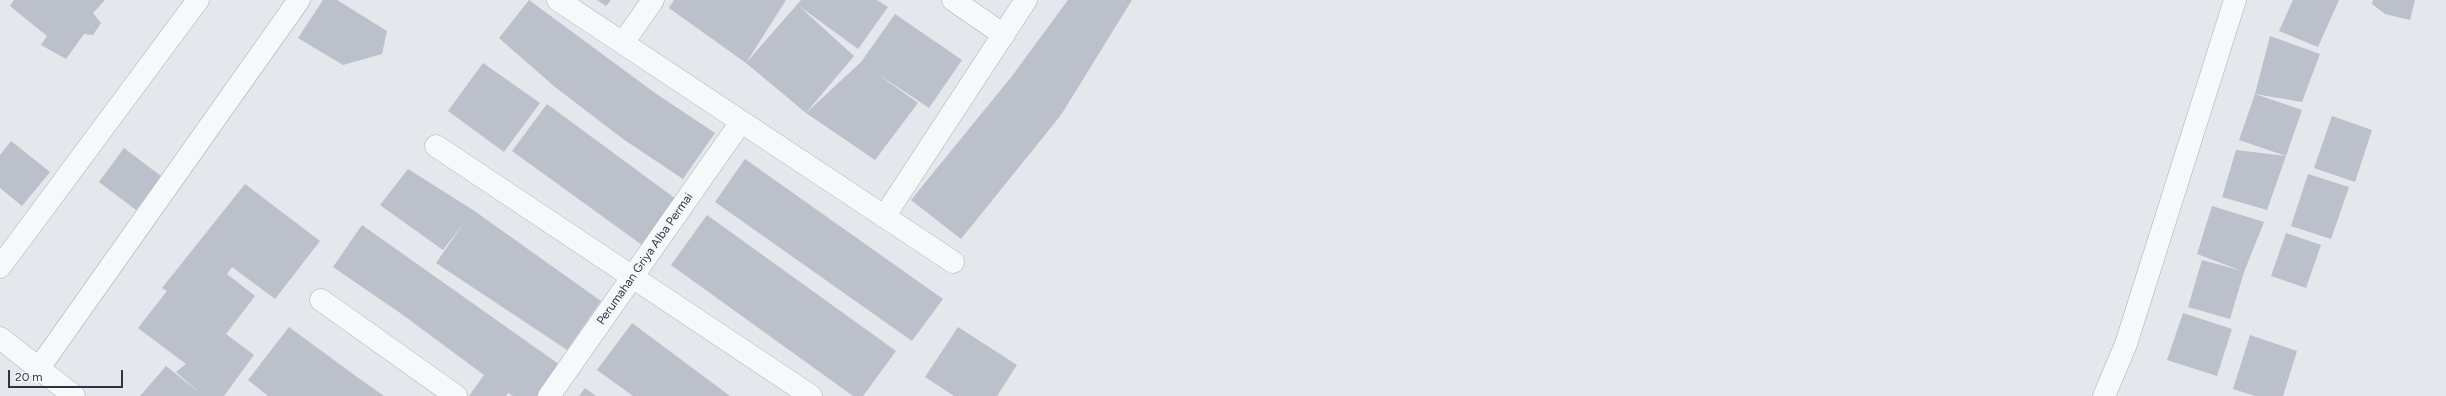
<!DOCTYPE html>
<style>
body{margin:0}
#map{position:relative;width:2446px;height:396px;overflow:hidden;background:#e4e7ec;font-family:Figtree,sans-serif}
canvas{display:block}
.scale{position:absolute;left:8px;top:370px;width:115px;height:18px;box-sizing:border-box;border:2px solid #2b3445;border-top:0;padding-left:5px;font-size:12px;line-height:14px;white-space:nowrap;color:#2b3445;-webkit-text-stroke:3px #f4f6f9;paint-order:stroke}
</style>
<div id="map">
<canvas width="2446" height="396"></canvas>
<div class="scale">20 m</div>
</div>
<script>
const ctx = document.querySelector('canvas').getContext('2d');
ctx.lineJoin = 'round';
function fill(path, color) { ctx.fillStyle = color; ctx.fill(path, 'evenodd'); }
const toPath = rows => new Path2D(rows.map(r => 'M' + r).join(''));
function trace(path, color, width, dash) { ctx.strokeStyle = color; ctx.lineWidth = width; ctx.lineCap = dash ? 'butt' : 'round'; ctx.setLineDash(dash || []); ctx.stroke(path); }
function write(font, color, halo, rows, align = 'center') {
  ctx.font = font + ' Figtree,sans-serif'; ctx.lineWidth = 4; ctx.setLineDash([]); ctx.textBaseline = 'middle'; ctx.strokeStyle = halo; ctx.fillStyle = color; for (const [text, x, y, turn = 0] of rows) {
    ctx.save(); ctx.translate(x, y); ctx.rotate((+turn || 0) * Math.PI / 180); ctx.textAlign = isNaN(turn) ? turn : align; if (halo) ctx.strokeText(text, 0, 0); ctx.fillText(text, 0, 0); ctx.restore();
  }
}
fill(toPath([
 [14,0,105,0,93,13,101,23,93,35,84,34,66,59,41,45,47,36,10,6],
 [323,0,337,0,387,31,382,54,343,65,298,38],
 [529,0,655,93,715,133,683,179,623,139,555,87,499,38],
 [597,0,611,0,606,6],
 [674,0,786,0,746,63,669,8],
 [801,0,877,0,888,7,858,49,799,6,854,56,806,113,746,63],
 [1068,0,1132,0,1061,115,961,239,911,200,1012,76],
 [2293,0,2339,0,2318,47,2279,31],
 [2373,0,2415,0,2410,20,2385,14,2372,4],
 [895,14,962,60,929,108,875,72,918,103,875,160,806,113,861,62],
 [2270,36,2320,54,2302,102,2255,94,2302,110,2286,156,2239,140,2255,94],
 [483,63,540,103,504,152,448,111],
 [547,104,676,199,642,245,512,151],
 [2332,116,2372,130,2355,182,2314,168],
 [11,141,50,172,22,206,0,188,0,155],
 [124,148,161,176,136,210,99,182],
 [2236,150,2286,156,2267,210,2222,197],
 [745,159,943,299,912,341,715,202],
 [408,169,473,210,601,301,567,350,436,263,463,224,443,250,380,205],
 [2308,174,2349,187,2331,239,2291,226],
 [245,184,320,241,275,299,232,267,227,274,255,296,226,334,254,355,224,396,140,396,166,366,201,394,176,372,186,364,138,328,167,291,162,288],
 [2212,206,2264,222,2244,272,2230,319,2188,307,2202,260,2242,271,2197,254],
 [707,215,896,351,863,396,853,396,671,265],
 [362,225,560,365,537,396,513,396,508,393,506,396,469,396,484,375,403,315,333,267],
 [2286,233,2321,245,2306,288,2271,276],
 [2183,313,2232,329,2217,376,2167,360],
 [632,323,730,396,633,396,597,370],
 [289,327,357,377,384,396,268,396,248,380],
 [958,327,1017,365,997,396,954,396,925,377],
 [2250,335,2297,351,2283,396,2255,396,2233,389],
 [585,388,596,396,579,396]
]), '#bbc0ca');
const street = toPath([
 [558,0,953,262],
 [953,0,1004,35],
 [623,43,653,0],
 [436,146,811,396],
 [884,217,1026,0],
 [0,267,198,0],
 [321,300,456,396],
 [0,338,74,396],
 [39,368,299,0],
 [549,396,741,122],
 [2104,396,2126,344,2235,0]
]);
trace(street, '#a9aeb7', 23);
trace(street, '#f7f8fa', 22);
write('12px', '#2b3445', '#f4f6f9', [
 ["Perumahan Griya Alba Permai",645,259,-55]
]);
</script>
